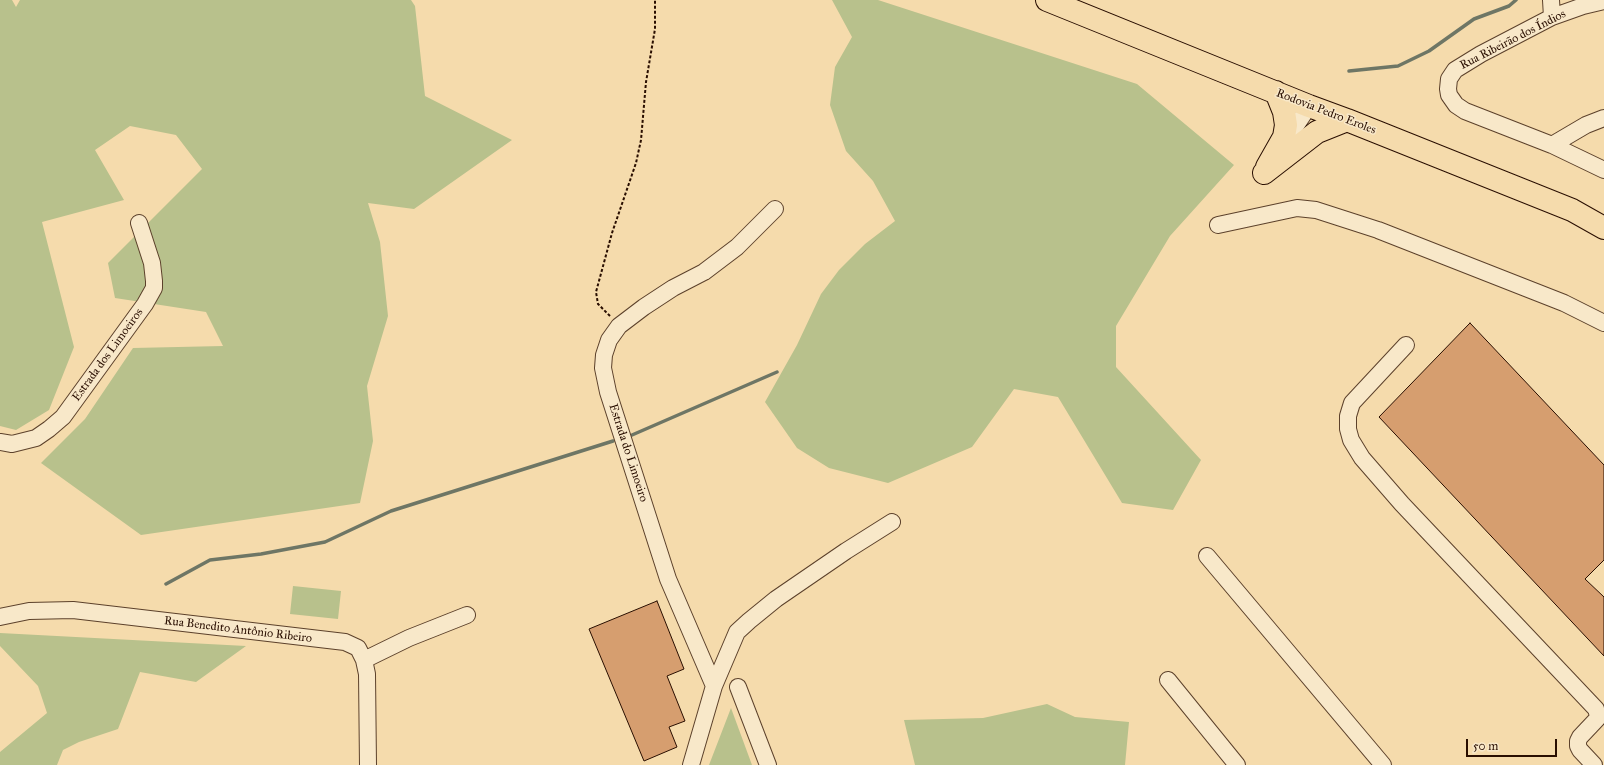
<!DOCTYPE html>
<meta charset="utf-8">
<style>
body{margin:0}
#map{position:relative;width:1604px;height:765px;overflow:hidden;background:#f5dbac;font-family:"IM FELL Great Primer",serif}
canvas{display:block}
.scale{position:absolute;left:1466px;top:739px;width:91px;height:18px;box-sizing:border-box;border:2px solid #290e00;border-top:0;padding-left:5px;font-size:12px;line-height:14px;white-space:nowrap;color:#290e00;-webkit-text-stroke:3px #f8e8c9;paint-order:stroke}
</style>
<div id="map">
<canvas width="1604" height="765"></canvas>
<div class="scale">50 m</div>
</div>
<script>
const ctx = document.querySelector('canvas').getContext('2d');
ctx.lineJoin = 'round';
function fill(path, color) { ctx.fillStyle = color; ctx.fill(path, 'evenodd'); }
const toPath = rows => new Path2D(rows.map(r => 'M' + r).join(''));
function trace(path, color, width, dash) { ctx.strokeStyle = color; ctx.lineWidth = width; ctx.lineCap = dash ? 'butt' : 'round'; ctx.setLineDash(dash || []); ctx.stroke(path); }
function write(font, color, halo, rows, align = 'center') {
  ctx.font = font + ' "IM FELL Great Primer",serif'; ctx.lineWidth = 3; ctx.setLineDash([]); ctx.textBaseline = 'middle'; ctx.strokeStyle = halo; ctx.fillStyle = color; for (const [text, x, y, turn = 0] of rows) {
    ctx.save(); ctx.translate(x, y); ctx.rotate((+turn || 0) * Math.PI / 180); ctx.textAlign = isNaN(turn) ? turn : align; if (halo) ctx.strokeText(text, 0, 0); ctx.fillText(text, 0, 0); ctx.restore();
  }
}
fill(toPath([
 [0,0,12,0,16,7,20,0,411,0,415,6,425,96,512,140,414,209,368,203,380,242,388,316,367,386,373,441,360,503,141,535,41,463,85,419,133,348,223,346,206,312,115,298,108,263,202,169,176,135,130,126,95,150,124,200,42,222,74,347,49,410,16,430,0,426],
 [832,0,878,0,1137,84,1234,165,1170,236,1116,326,1116,367,1201,460,1173,510,1122,503,1058,397,1014,389,972,447,888,483,829,468,797,448,765,402,797,345,821,294,839,270,865,244,895,221,873,181,846,151,830,105,835,67,852,37],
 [293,586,341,591,338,619,290,614],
 [0,633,246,646,196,682,140,672,118,729,79,742,63,750,57,765,0,765,0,752,47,713,38,686,0,646],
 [1047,704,1075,717,1129,722,1125,765,915,765,904,720,983,718],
 [731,708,752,765,709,765]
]), '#b8c18c');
trace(toPath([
 [1349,71,1398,66,1429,51,1474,19,1509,6,1516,0],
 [632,435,777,372],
 [166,584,210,560,261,554,325,542,391,511,613,441]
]), '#6e7665', 3.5);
const building = toPath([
 [1470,323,1604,465,1604,560,1585,579,1604,597,1604,656,1379,417,1470,323],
 [657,601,684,669,667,676,685,721,669,727,677,747,644,761,589,629,657,601]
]);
fill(building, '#d69e6f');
trace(building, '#290e00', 1);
const minor = toPath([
 [1551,0,1552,17],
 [1604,1,1583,6,1552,17,1481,54,1455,70,1449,79,1448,89,1449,95,1456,105,1465,111,1552,145,1604,170],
 [1285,142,1309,106],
 [1552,145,1586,125,1604,118],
 [1218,225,1297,208,1316,210,1378,230,1564,303,1604,323],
 [1406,345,1352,403,1348,416,1348,429,1351,440,1362,458,1402,504,1596,709,1598,716,1597,719,1580,737,1578,741,1578,746,1580,750,1594,765],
 [0,442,12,444,36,438,49,429,63,417,145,304,154,288,154,281,152,263,139,223],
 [1207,556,1383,765],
 [0,617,29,611,73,610,345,642,358,648,364,660,367,674,368,765],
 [364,660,409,638,467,615],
 [1168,680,1237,765],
 [714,686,737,632,749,621,776,599,846,551,892,522],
 [738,687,768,765],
 [691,765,714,686,668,579,608,392,603,368,604,355,609,340,619,326,644,307,673,288,704,272,737,247,775,209]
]);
const highway = toPath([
 [1047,0,1309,106,1347,120,1572,210,1604,228],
 [1267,167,1284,137,1286,125,1284,112,1276,92],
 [1264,173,1317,132,1347,120]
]);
trace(minor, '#5c412b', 18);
trace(highway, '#290e00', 24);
trace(toPath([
 [610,316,598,304,596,292,612,233,636,163,641,140,646,82,655,29,655,0]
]), '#290e00', 2, [3, 2]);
trace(minor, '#f8e8c9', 16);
trace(highway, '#f5dbac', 22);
write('12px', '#290e00', '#f8e8c9', [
 ["Rua Ribeirão dos Índios",1513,40,-27],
 ["Rodovia Pedro Eroles",1326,112,21],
 ["Estrada dos Limoeiros",108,355,-54],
 ["Estrada do Limoeiro",628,453,72],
 ["Rua Benedito Antônio Ribeiro",238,630,7]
]);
</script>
